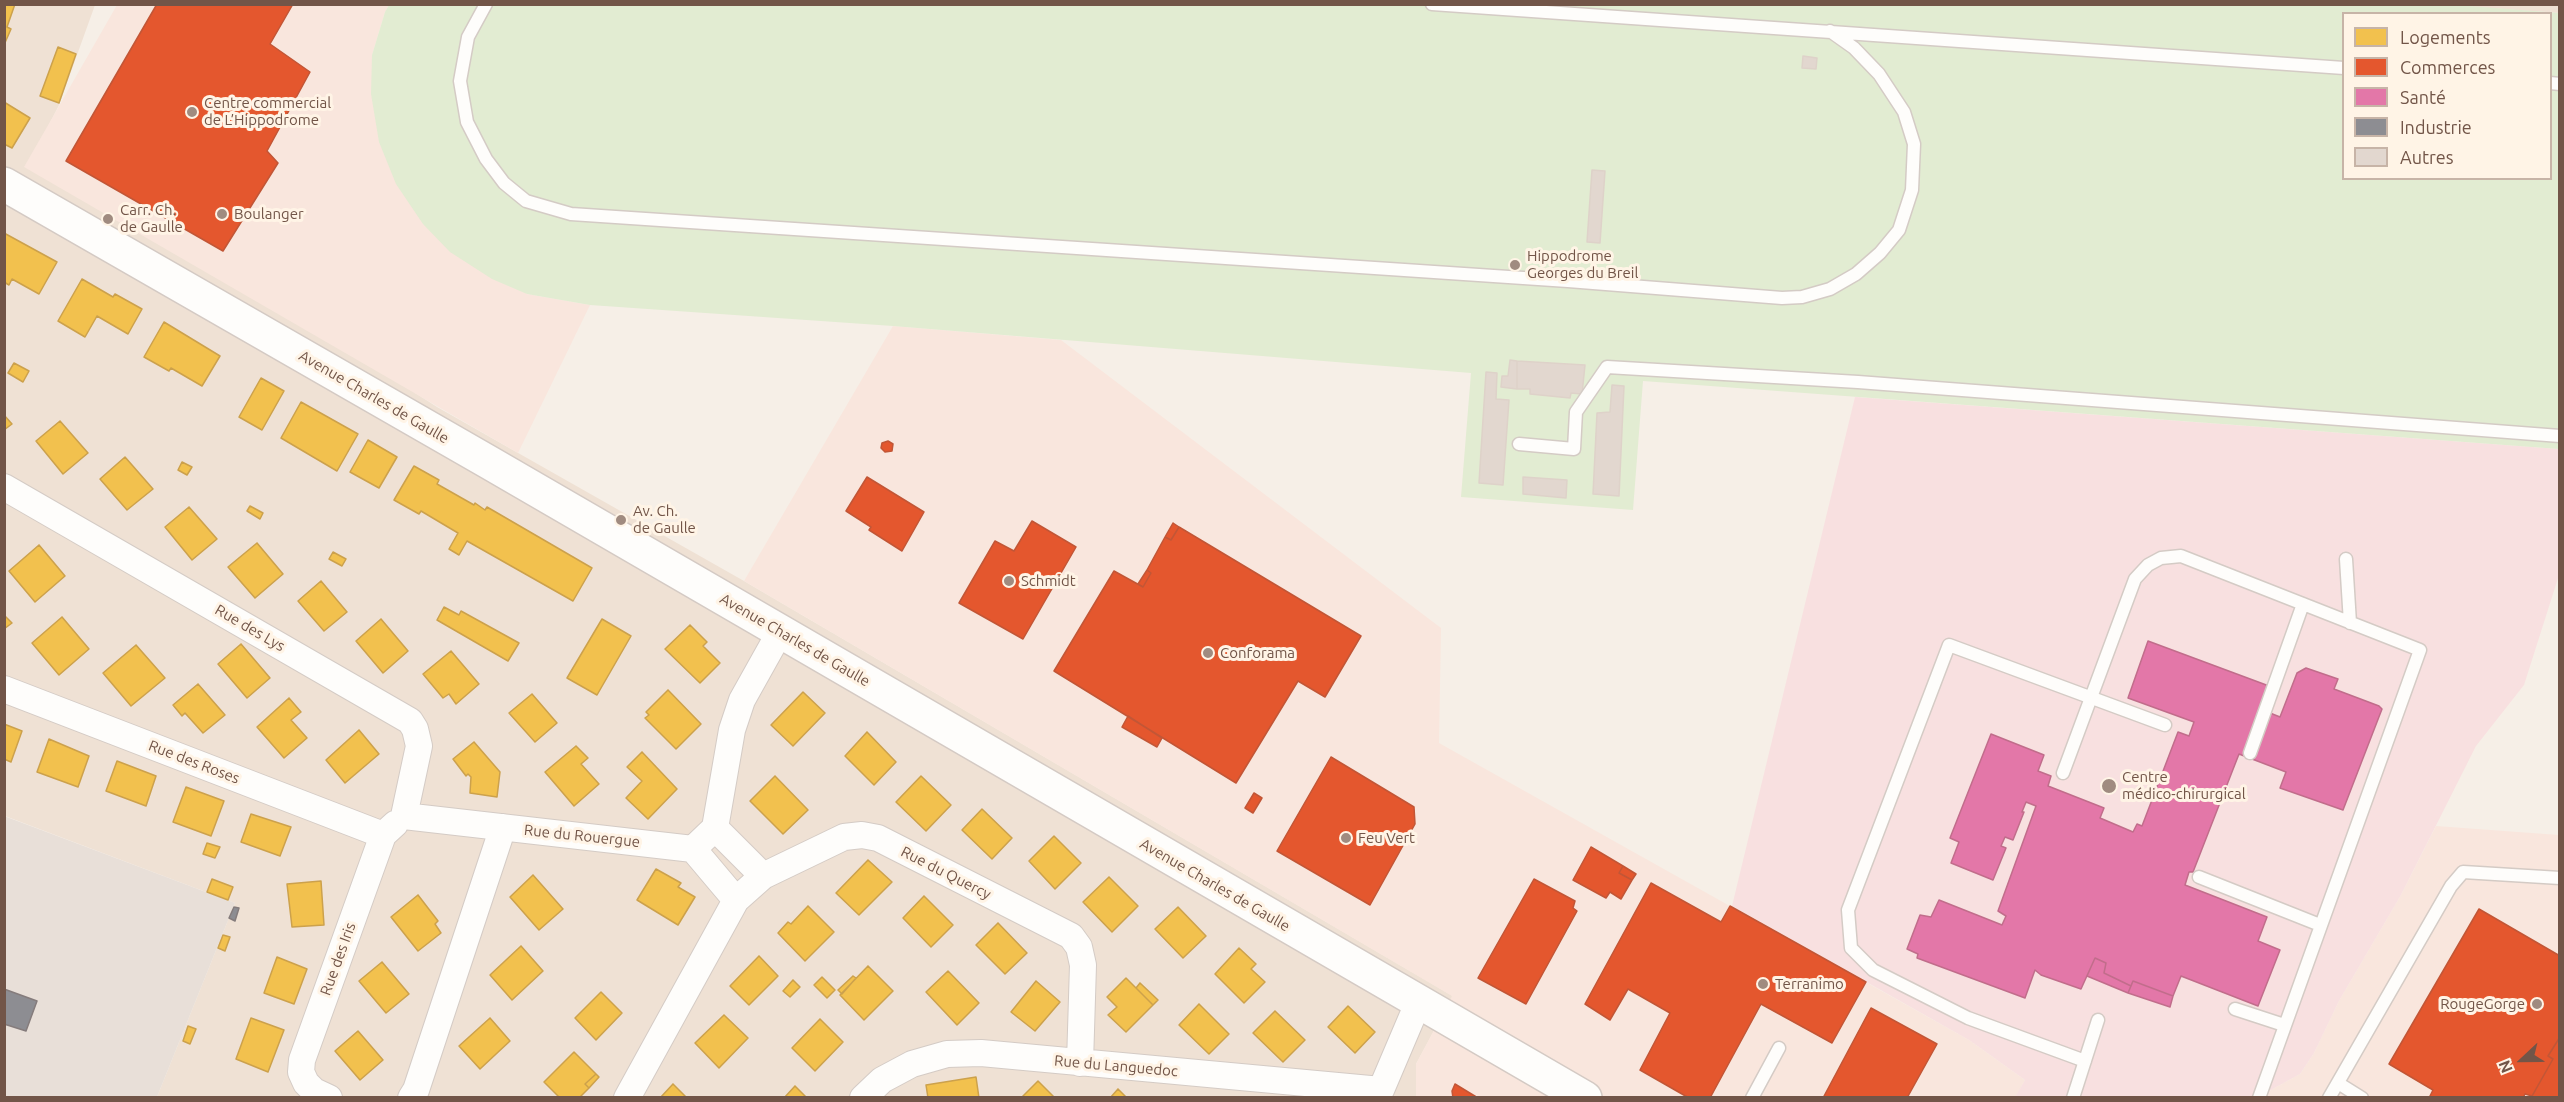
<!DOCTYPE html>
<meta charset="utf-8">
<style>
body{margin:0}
#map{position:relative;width:2564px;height:1102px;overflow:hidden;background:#f6efe7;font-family:Ubuntu,sans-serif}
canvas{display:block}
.frame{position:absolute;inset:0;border:6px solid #725548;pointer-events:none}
.legend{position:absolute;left:2342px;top:12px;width:210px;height:168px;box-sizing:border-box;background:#fff4e6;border:2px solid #c7b4a7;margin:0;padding:8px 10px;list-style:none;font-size:18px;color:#725548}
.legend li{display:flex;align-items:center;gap:12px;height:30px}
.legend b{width:30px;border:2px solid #c7b4a7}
.north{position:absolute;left:2492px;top:1030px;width:60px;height:60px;-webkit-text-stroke:4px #fff4e6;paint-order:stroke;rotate:248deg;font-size:16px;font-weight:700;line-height:24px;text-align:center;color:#725548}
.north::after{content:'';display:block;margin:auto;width:21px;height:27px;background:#725548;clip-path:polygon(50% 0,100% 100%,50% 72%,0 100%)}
</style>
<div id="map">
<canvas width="2564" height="1102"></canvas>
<div class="frame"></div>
<ul class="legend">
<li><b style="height:16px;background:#f2c14e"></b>Logements</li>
<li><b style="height:16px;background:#e4572e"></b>Commerces</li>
<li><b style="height:16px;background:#e377a8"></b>Santé</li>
<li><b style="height:16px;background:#8d8d92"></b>Industrie</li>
<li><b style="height:16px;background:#e2d7cf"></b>Autres</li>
</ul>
<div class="north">N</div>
</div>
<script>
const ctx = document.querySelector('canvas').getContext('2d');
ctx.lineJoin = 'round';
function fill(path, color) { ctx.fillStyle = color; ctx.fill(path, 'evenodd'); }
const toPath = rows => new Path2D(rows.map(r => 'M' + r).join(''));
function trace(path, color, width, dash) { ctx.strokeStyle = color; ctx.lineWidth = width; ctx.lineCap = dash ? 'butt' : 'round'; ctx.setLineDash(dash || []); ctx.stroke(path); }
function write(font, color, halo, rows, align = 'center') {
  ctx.font = font + ' Ubuntu,sans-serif'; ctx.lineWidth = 6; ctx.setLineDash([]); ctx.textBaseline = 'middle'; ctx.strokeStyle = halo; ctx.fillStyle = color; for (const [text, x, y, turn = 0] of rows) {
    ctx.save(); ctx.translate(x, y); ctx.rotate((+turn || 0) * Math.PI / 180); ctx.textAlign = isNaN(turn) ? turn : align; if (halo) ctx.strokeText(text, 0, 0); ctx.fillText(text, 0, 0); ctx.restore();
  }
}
fill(toPath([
 [4,5,95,5,59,105,44,135,406,387,437,407,744,581,1453,996,1416,1064,1416,1097,157,1097,235,903,5,816],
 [2445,5,2559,5,2559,13]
]), '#efe1d4');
fill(toPath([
 [117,5,389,5,385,12,372,55,527,294,590,305,518,453,24,167],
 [893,326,1061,340,1441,628,1439,743,1969,1040,2025,1080,2015,1098,1416,1097,1416,1064,1452,996,744,581],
 [2436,826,2559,835,2559,1097,2266,1098,2267,1092,2300,1074,2314,1053,2339,1001,2401,895]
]), '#f9e6dd');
fill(toPath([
 [4,816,235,903,157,1097,5,1097]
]), '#e8dfd8');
fill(toPath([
 [1855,397,2559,449,2559,575,2524,685,2476,746,2401,895,2339,1001,2314,1053,2300,1074,2267,1092,2266,1097,2015,1097,2025,1080,1969,1040,1732,906]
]), '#f8e0e0');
fill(toPath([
 [2445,4,2559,13,2559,449,1643,381,1633,510,1461,497,1471,373,893,326,590,305,527,294,492,279,450,252,423,224,396,184,379,142,371,94,372,55,385,12,389,5],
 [2344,14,2550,14,2550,178,2344,178]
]), '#e2ecd2');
const homes = toPath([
 [4,4,15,4,7,27,11,29,4,45,4,4],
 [58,47,76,54,59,103,40,96,58,47],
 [4,102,30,118,12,148,4,144,4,102],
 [4,233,57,262,39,294,12,279,9,285,4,282,4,233],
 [82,279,113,297,115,294,142,309,128,334,97,316,85,337,58,321,82,279],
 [164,322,220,356,202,386,171,368,169,371,144,357,164,322],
 [14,363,29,371,23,382,8,373,14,363],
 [261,378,284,391,262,430,239,417,261,378],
 [301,402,358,434,337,471,281,438,301,402],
 [4,415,12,424,4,430,4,415],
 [60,421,88,453,63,474,36,441,60,421],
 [368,440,397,457,379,488,350,472,368,440],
 [125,457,153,489,127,510,100,479,125,457],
 [182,462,192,467,187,475,178,470,182,462],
 [414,466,439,480,437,484,474,505,475,503,485,510,487,507,592,568,573,601,467,541,459,555,449,549,458,533,421,511,419,514,394,500,414,466],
 [250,506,263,513,260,519,247,511,250,506],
 [189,507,217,539,192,560,165,527,189,507],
 [257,543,283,574,255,598,228,567,257,543],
 [39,545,65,576,35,602,9,571,39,545],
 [333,552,346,559,342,566,329,559,333,552],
 [321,581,347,612,324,631,298,601,321,581],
 [444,607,459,615,461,611,519,643,508,661,437,620,444,607],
 [4,615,12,623,4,629,4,615],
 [62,617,89,649,59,675,32,643,62,617],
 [381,619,408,651,383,673,356,641,381,619],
 [602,619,631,636,597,695,567,678,602,619],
 [690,625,707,642,703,646,720,663,700,683,665,649,690,625],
 [241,644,270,678,247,698,218,664,241,644],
 [136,645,165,678,131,706,103,673,136,645],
 [451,651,479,684,456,704,449,694,443,698,423,674,451,651],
 [198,684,225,715,203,733,185,713,182,716,173,705,198,684],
 [668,690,701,724,676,749,645,718,649,715,646,712,668,690],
 [803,692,825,713,793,746,771,725,803,692],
 [532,694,557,723,535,742,509,713,532,694],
 [289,698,301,712,291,720,307,738,284,758,257,727,289,698],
 [4,724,22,731,11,762,4,759,4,724],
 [359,730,379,754,345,783,326,760,359,730],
 [867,732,896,762,874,785,845,756,867,732],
 [49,739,89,756,78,787,37,772,49,739],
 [474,742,500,772,497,797,470,793,471,777,468,774,466,776,453,759,474,742],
 [576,746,588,758,581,764,599,784,574,806,545,772,576,746],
 [642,752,677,789,648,819,626,798,642,781,627,767,642,752],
 [117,761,156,776,146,806,106,791,117,761],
 [775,776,808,810,783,834,750,801,775,776],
 [921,776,951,805,926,831,896,802,921,776],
 [186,787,224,801,211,836,173,822,186,787],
 [982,809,1012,838,992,859,962,830,982,809],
 [251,814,291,827,280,856,241,842,251,814],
 [1054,836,1081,863,1055,889,1029,861,1054,836],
 [207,843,220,847,215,858,203,854,207,843],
 [868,860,892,882,859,915,836,893,868,860],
 [656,869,681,883,678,887,695,897,678,925,637,900,656,869],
 [533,875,563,909,539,930,510,897,533,875],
 [1109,877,1138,906,1112,932,1083,902,1109,877],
 [212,879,233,887,228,900,207,892,212,879],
 [321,881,324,925,292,927,287,884,321,881],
 [418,895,438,921,435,924,441,933,418,951,391,917,418,895],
 [924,896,953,925,931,947,903,918,924,896],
 [808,906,834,932,805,961,778,933,788,922,791,924,808,906],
 [1178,907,1206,936,1183,958,1155,929,1178,907],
 [998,923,1027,953,1005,974,976,945,998,923],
 [223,935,230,937,225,951,218,948,223,935],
 [521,946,543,971,512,1000,490,975,521,946],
 [1239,948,1256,964,1251,969,1265,982,1244,1003,1215,974,1239,948],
 [759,956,778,976,749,1005,730,986,759,956],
 [277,957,307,969,294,1004,264,993,277,957],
 [382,962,409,994,386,1013,359,981,382,962],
 [868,966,893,991,864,1020,840,995,868,966],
 [948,971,979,1003,957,1025,926,992,948,971],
 [853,976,856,978,842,994,838,990,853,976],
 [822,977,835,990,827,998,814,985,822,977],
 [1126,978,1153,1005,1126,1032,1108,1015,1117,1007,1107,997,1126,978],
 [793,980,800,987,790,997,783,991,793,980],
 [1036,981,1060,1002,1035,1031,1011,1012,1036,981],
 [1140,983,1158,1000,1153,1005,1136,988,1140,983],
 [601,992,622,1013,596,1040,575,1018,601,992],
 [1199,1004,1229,1034,1209,1054,1179,1025,1199,1004],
 [1348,1006,1375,1032,1355,1053,1328,1027,1348,1006],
 [1275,1011,1305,1040,1283,1062,1253,1033,1275,1011],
 [724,1015,748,1038,719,1068,695,1043,724,1015],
 [251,1018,284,1030,268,1072,236,1059,251,1018],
 [490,1018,510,1041,480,1069,459,1046,490,1018],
 [820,1019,843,1042,815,1071,792,1048,820,1019],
 [188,1026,196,1029,190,1044,183,1041,188,1026],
 [358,1031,383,1060,360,1080,335,1051,358,1031],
 [574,1052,596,1074,585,1084,589,1088,579,1098,560,1098,544,1082,574,1052],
 [596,1074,599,1077,589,1088,585,1084,596,1074],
 [976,1077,979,1098,928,1098,926,1085,976,1077],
 [1038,1081,1055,1098,1021,1098,1038,1081],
 [673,1084,687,1098,660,1098,673,1084],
 [795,1086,807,1098,784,1098,795,1086],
 [1118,1089,1127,1098,1110,1098,1118,1089]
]);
fill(homes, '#f2c14e');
trace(homes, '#cca14c', 1.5);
const shops = toPath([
 [157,4,293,4,270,44,310,72,267,151,278,163,223,251,66,161,157,4],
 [888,441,893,444,892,451,885,452,881,448,882,443,888,441],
 [867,477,924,512,902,551,869,530,871,527,846,511,867,477],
 [1032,521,1076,547,1023,639,959,603,995,541,1014,551,1032,521],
 [1173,523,1179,527,1171,540,1165,537,1173,523],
 [1179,527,1361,636,1325,697,1298,681,1236,783,1054,671,1114,571,1143,587,1151,573,1147,570,1165,537,1171,540,1179,527],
 [1147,570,1151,573,1143,587,1138,584,1147,570],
 [1128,716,1162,738,1157,747,1122,727,1128,716],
 [1331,757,1414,807,1415,824,1370,905,1277,851,1331,757],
 [1254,793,1262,798,1253,813,1245,808,1254,793],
 [1591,847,1623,866,1619,873,1632,880,1621,899,1610,892,1606,898,1573,880,1591,847],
 [1623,866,1636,874,1632,880,1619,873,1623,866],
 [1534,879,1575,901,1573,908,1577,911,1526,1004,1478,978,1534,879],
 [1651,883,1721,922,1730,906,1866,982,1832,1043,1761,1004,1710,1098,1689,1098,1640,1070,1670,1013,1628,989,1610,1020,1585,1004,1651,883],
 [2479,909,2560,956,2560,1037,2548,1056,2553,1059,2532,1096,2525,1094,2523,1098,2429,1098,2433,1090,2389,1064,2479,909],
 [1871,1008,1937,1044,1907,1098,1823,1098,1871,1008],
 [2560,1037,2560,1098,2531,1098,2553,1059,2548,1056,2560,1037],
 [1455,1084,1478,1098,1453,1098,1452,1091,1455,1084]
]);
fill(shops, '#e4572e');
trace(shops, '#c25636', 1.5);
const health = toPath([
 [2148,641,2269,686,2260,709,2280,717,2297,673,2306,668,2338,679,2334,689,2379,706,2382,709,2343,810,2280,788,2286,772,2239,754,2193,872,2189,872,2185,885,2267,917,2258,941,2280,950,2258,1006,2181,976,2173,996,2133,981,2131,986,2104,973,2106,963,2095,958,2081,989,2041,975,2035,970,2025,998,1917,958,1918,954,1907,949,1920,915,1931,917,1939,900,2002,925,2006,916,1998,911,2036,806,2026,802,2022,812,2024,812,2013,840,2005,837,2001,846,2006,848,1993,880,1951,863,1959,842,1950,838,1991,734,2044,755,2038,771,2051,776,2048,786,2104,808,2100,818,2133,832,2137,824,2142,826,2178,732,2189,736,2194,722,2128,698,2148,641],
 [2095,958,2106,963,2104,973,2131,986,2128,993,2087,976,2095,958],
 [2133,981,2173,996,2170,1007,2128,993,2133,981]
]);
fill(health, '#e377a8');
trace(health, '#c16d8b', 1.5);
const industry = toPath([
 [234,907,239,908,235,921,229,918,234,907],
 [4,989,37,1001,26,1031,4,1024,4,989]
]);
fill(industry, '#8d8d92');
trace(industry, '#857c7c', 1.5);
const building = toPath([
 [1803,56,1817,58,1816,69,1802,68,1803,56],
 [1592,170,1605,171,1600,243,1587,242,1592,170],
 [1510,360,1517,361,1517,389,1501,387,1502,376,1508,376,1510,360],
 [1517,361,1585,365,1582,394,1571,393,1570,398,1530,394,1530,389,1517,389,1517,361],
 [1486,372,1497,373,1496,399,1509,400,1503,485,1479,483,1486,372],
 [1612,385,1624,386,1619,496,1593,494,1597,413,1610,412,1612,385],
 [1523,477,1567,480,1566,498,1523,494,1523,477]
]);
fill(building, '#e2d7cf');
trace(building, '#ded2c9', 1.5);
const lane = toPath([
 [486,4,468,37,460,81,467,122,486,159,504,183,526,201,571,214,1568,281,1782,298,1802,297,1830,289,1856,274,1880,253,1899,230,1912,190,1914,144,1904,112,1879,74,1854,48,1830,31],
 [1432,4,2344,68],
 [2550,83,2560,84],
 [1519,444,1574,449,1576,412,1607,367,1858,382,2560,436],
 [2346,559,2350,623],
 [2250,753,2303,604],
 [2063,773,2135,579,2148,565,2161,558,2181,556,2420,650,2259,1098],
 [2199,877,2320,925],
 [2235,1009,2284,1025],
 [2085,1061,1968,1018,1873,970,1851,948,1848,910,1949,645,2165,725],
 [2338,1083,2362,1098],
 [1752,1098,1779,1048],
 [2073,1098,2098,1020],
 [2329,1098,2451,886,2463,872,2560,878]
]);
const street = toPath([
 [4,487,410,721,415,729,419,746,404,816],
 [4,689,383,835],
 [404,816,693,849,736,900],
 [715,828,763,876],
 [693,849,715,828,732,730,742,700,780,632],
 [329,1098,314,1091,306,1083,301,1072,302,1060,383,835,395,824],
 [411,1098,416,1090,503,827],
 [627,1098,736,900,763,876,844,837,862,835,878,838,1071,936,1079,947,1083,965,1080,1063],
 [863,1098,882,1080,912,1064,947,1054,981,1053,1381,1090,1418,1003]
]);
const secondary = toPath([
 [4,184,490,463,1585,1098]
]);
trace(lane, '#d4cbc5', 15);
trace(street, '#d4cbc5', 28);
trace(secondary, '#d4cac4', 36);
trace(lane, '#fefdfb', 12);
trace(street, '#fefdfb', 26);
trace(secondary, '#fefdfb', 33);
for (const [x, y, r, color] of [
 [192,112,6,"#a08b80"],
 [222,214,6,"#a08b80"],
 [108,219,6,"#a08b80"],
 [1515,265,6,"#a08b80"],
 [621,520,6,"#a08b80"],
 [1009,581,6,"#a08b80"],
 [1208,653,6,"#a08b80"],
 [2109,786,8,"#a08b80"],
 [1346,838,6,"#a08b80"],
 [1763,984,6,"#a08b80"],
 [2537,1004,6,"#a08b80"]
]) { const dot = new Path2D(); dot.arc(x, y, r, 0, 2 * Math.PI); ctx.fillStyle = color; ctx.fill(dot); trace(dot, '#fff4e6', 2); }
write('15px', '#725548', '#fff4e6', [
 ["Centre commercial",204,103],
 ["de L’Hippodrome",204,120],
 ["Carr. Ch.",120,210],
 ["de Gaulle",120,227],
 ["Boulanger",234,214],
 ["Hippodrome",1527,256],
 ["Georges du Breil",1527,273],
 ["Av. Ch.",633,511],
 ["de Gaulle",633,528],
 ["Schmidt",1021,581],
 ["Conforama",1220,653],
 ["Centre",2122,777],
 ["médico-chirurgical",2122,794],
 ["Feu Vert",1358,838],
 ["Terranimo",1775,984],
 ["RougeGorge",2525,1004,"right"]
], 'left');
write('15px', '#725548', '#fff4e6', [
 ["Avenue Charles de Gaulle",374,397,30],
 ["Rue des Lys",250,628,30],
 ["Avenue Charles de Gaulle",795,640,30],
 ["Rue des Roses",194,762,21],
 ["Rue du Rouergue",582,836,6],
 ["Rue du Quercy",946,873,27],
 ["Avenue Charles de Gaulle",1215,885,30],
 ["Rue des Iris",338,959,-70],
 ["Rue du Languedoc",1116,1066,5]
]);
</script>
